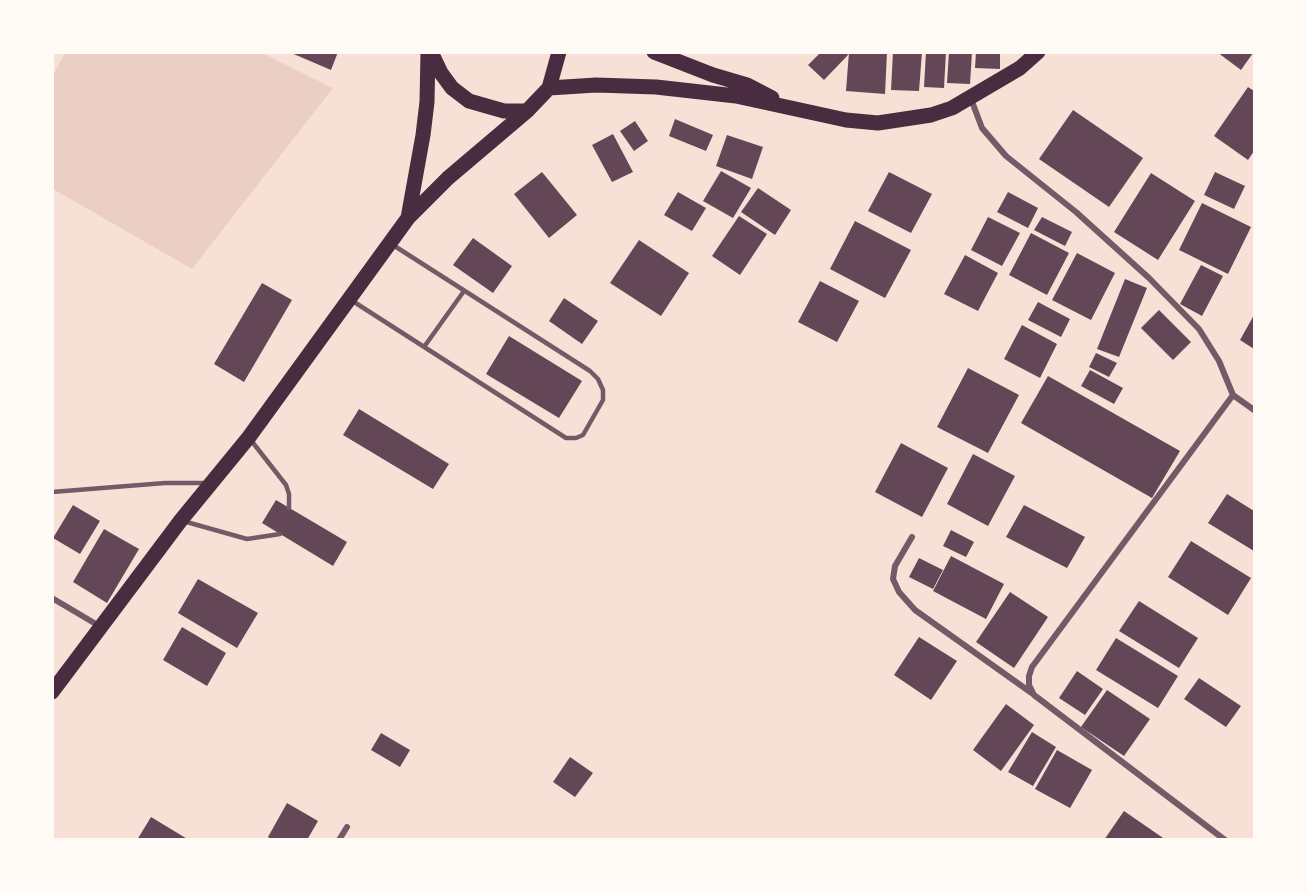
<!DOCTYPE html>
<style>
body{margin:0}
#map{position:relative;width:1307px;height:892px;overflow:hidden;background:#f7e1d7;font-family:Helvetica,sans-serif}
canvas{display:block}
.frame{position:absolute;inset:0;border:54px solid #fffaf5;pointer-events:none}
</style>
<div id="map">
<canvas width="1307" height="892"></canvas>
<div class="frame"></div>
</div>
<script>
const ctx = document.querySelector('canvas').getContext('2d');
ctx.lineJoin = 'round';
function fill(path, color) { ctx.fillStyle = color; ctx.fill(path, 'evenodd'); }
const toPath = rows => new Path2D(rows.map(r => 'M' + r).join(''));
function trace(path, color, width, dash) { ctx.strokeStyle = color; ctx.lineWidth = width; ctx.lineCap = dash ? 'butt' : 'round'; ctx.setLineDash(dash || []); ctx.stroke(path); }
fill(toPath([
 [65,53,262,53,333,88,192,269,53,189,53,75]
]), '#ebcfc5');
fill(toPath([
 [289,52,338,52,331,70],
 [821,52,846,52,848,55,824,80,808,65],
 [849,52,887,52,885,94,846,91],
 [893,52,922,52,919,91,891,90],
 [926,52,946,52,944,88,924,87],
 [949,52,972,52,970,84,947,83],
 [976,52,1000,52,1000,69,975,68],
 [1217,52,1252,52,1253,53,1241,70],
 [1248,87,1254,91,1254,151,1248,160,1214,136],
 [1073,110,1143,158,1109,207,1039,159],
 [675,119,713,135,706,151,669,136],
 [635,121,648,141,634,151,620,131],
 [613,134,633,172,612,182,592,145],
 [727,135,763,147,752,179,716,166],
 [721,171,751,188,733,218,703,201],
 [542,172,577,215,549,238,514,194],
 [889,172,932,194,911,233,868,211],
 [1215,172,1245,186,1234,209,1204,195],
 [1151,173,1195,201,1158,260,1114,232],
 [758,188,791,210,775,235,741,212],
 [678,192,706,208,692,231,664,215],
 [1008,192,1038,208,1028,228,997,212],
 [1202,203,1251,227,1228,274,1179,250],
 [739,216,767,234,740,275,712,256],
 [988,217,1020,233,1002,266,971,250],
 [1042,217,1072,232,1065,246,1034,230],
 [855,221,911,250,885,298,830,269],
 [1031,233,1069,253,1047,295,1009,275],
 [473,238,512,266,493,293,453,265],
 [639,240,689,273,661,316,610,283],
 [1077,253,1115,273,1091,320,1052,300],
 [965,255,998,273,978,311,944,294],
 [1201,265,1223,276,1202,316,1180,304],
 [1125,279,1147,288,1119,357,1097,349],
 [820,281,859,301,837,342,798,322],
 [262,283,292,300,244,382,214,364],
 [564,298,598,321,582,344,549,321],
 [1038,302,1070,319,1061,337,1028,320],
 [1159,310,1191,342,1173,360,1141,328],
 [1254,315,1254,349,1240,340],
 [1022,325,1057,344,1040,378,1004,359],
 [509,336,582,381,559,418,486,374],
 [1096,353,1117,363,1109,377,1089,367],
 [968,368,1019,395,988,453,937,427],
 [1090,370,1123,388,1114,404,1081,386],
 [1048,376,1180,451,1152,498,1021,423],
 [359,409,449,464,433,489,343,435],
 [901,443,948,468,922,517,875,492],
 [973,454,1015,476,988,526,947,504],
 [1227,494,1254,511,1254,551,1208,523],
 [276,500,347,542,333,566,262,523],
 [73,505,100,521,80,554,53,538],
 [1024,505,1085,537,1067,568,1006,537],
 [104,529,139,549,107,603,73,582],
 [951,530,974,542,966,557,943,546],
 [1191,541,1251,578,1228,615,1168,577],
 [951,556,1004,584,986,619,933,591],
 [919,558,943,570,933,589,909,577],
 [198,579,258,613,237,648,178,613],
 [1010,592,1048,617,1014,668,976,642],
 [1139,601,1198,638,1179,668,1119,631],
 [182,627,226,653,207,686,163,660],
 [919,637,957,661,931,700,894,675],
 [1116,638,1178,676,1158,708,1096,670],
 [1077,671,1103,689,1085,715,1059,698],
 [1199,678,1241,706,1226,727,1184,699],
 [1107,690,1150,719,1124,756,1081,727],
 [1006,704,1034,725,1001,771,973,750],
 [1032,732,1056,747,1033,786,1008,772],
 [381,733,410,750,400,767,371,750],
 [1057,750,1092,770,1070,808,1035,789],
 [570,757,593,773,575,797,553,782],
 [287,803,318,821,307,840,272,840,268,837],
 [1124,811,1166,840,1104,840],
 [151,817,189,840,137,840]
]), '#644757');
trace(toPath([
 [351,300,566,438,576,438,583,435,603,400,603,390,598,379,590,371,393,245],
 [424,347,464,291],
 [250,439,286,485,289,494,289,508],
 [52,492,165,483,205,483],
 [183,521,247,539,280,534]
]), '#755966', 4.5);
trace(toPath([
 [971,99,982,128,1006,156,1076,212,1149,278,1199,329,1219,361,1233,395,1254,410],
 [912,537,895,566,893,579,899,592,915,610,1033,694],
 [52,598,101,627],
 [339,840,347,827],
 [1225,840,1034,695,1029,685,1029,676,1032,667,1233,395]
]), '#755966', 6);
trace(toPath([
 [431,52,441,73,452,88,469,101,504,111,527,111],
 [654,52,713,75,747,85,772,98],
 [549,88,596,85,656,87,736,96,846,120,878,123,931,115,952,108,1020,68,1038,52],
 [408,218,423,135,427,102,428,52],
 [52,692,181,520,249,437,408,218,448,178,527,111,549,88,559,52]
]), '#4a2c40', 15);
</script>
